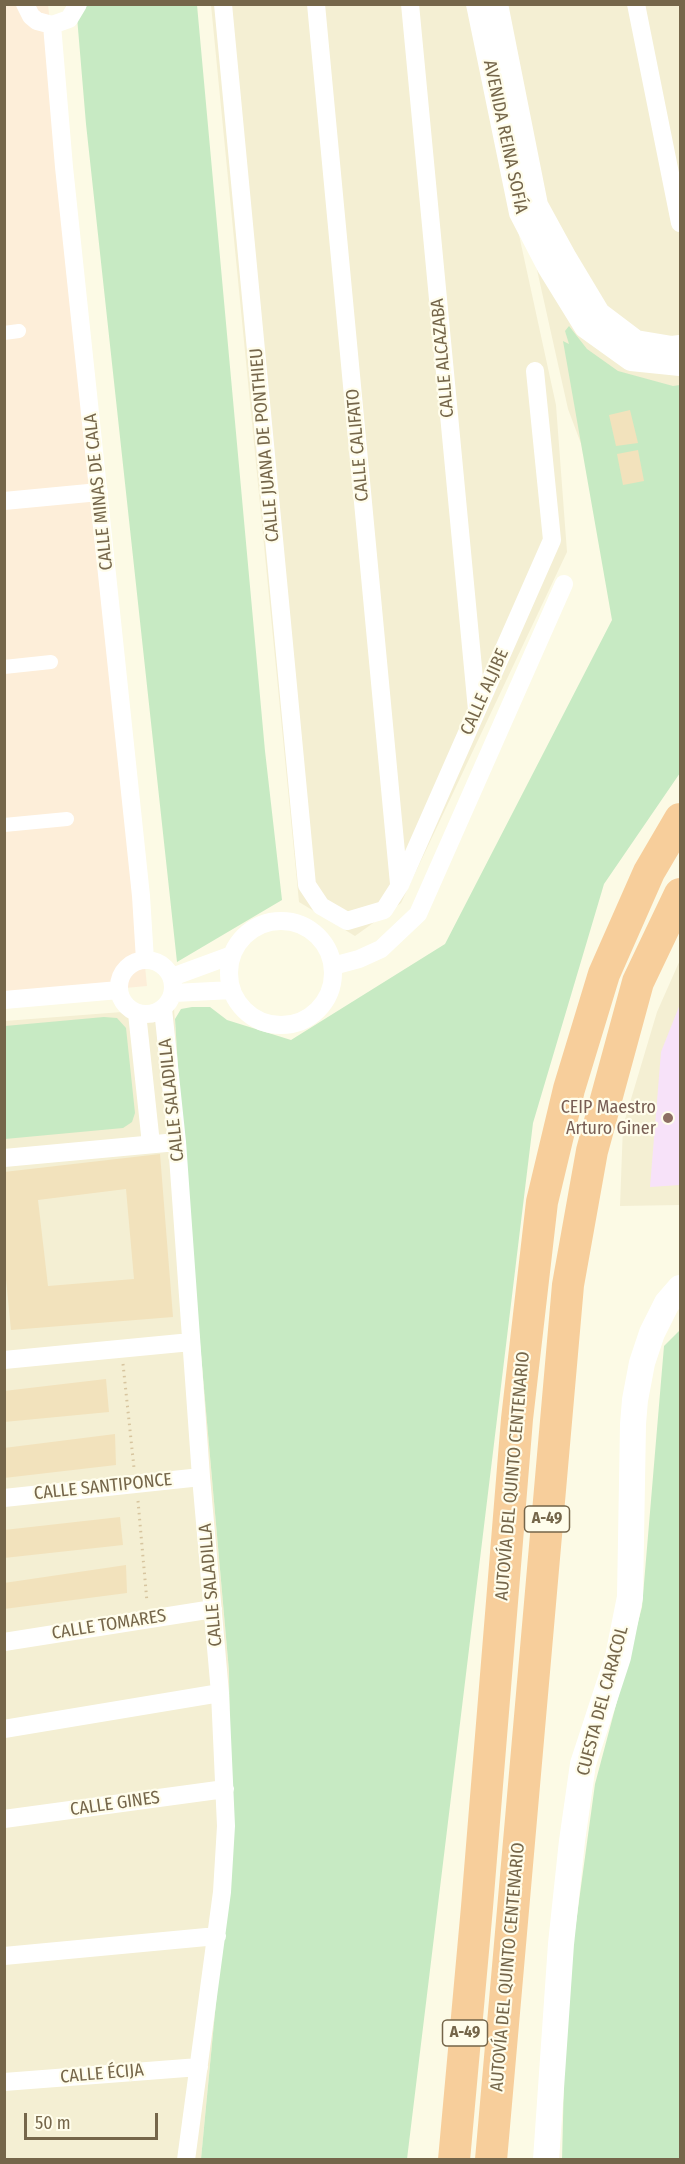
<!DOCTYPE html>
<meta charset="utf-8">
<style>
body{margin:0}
#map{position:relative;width:685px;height:2164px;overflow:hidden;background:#fcfae5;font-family:"Fira Sans Condensed",sans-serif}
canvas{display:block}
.frame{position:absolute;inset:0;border:6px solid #75664a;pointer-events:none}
.scale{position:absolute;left:24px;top:2113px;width:134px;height:27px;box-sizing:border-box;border:3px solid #75664a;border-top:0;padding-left:8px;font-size:18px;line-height:21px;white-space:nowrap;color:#75664a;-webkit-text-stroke:4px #fffdeb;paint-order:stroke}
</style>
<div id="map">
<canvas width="685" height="2164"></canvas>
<div class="frame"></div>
<div class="scale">50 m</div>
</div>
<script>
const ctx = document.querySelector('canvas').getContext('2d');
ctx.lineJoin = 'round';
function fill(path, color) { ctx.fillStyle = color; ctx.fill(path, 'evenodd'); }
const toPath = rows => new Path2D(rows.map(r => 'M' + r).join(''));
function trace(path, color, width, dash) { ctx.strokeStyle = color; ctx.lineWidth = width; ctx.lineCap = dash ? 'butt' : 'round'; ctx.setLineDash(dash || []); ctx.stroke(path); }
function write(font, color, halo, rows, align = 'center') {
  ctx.font = font + ' "Fira Sans Condensed",sans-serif'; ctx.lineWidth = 4.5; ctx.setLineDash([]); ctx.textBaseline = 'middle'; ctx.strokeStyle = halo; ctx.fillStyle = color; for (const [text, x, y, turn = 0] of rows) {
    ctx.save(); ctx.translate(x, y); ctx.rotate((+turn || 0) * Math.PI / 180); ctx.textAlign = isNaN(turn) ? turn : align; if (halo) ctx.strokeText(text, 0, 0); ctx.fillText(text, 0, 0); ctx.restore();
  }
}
fill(toPath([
 [211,5,469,5,556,405,567,552,401,903,355,936,299,902],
 [478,5,680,5,680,548,628,569,568,409],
 [680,960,680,1205,620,1206,623,1126,657,1012],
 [174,1008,183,1151,229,1671,231,1845,201,2159,5,2160,5,1021]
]), '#f4efd3');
fill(toPath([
 [48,4,147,986,5,999,4,5]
]), '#fdeed9');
fill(toPath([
 [680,1004,680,1185,650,1187,661,1052]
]), '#f7e2f9');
fill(toPath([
 [76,5,197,5,265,751,282,900,177,962,86,124],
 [569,326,587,349,618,371,673,386,680,385,680,773,604,884,533,1123,407,2159,201,2159,231,1845,229,1671,183,1151,175,1019,181,1009,192,1007,210,1007,227,1020,291,1040,445,944,612,620,563,341,569,344,565,331],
 [104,1017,117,1018,126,1028,135,1113,132,1122,123,1128,5,1139,5,1026],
 [680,1330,680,2159,562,2160,566,1996,595,1784,642,1607,664,1346]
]), '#c7eac3');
fill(toPath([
 [630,410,638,443,616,446,609,415],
 [638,450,644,481,623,485,617,454],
 [160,1154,173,1317,11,1330,4,1259,4,1172],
 [126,1189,134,1279,48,1286,38,1200],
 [106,1379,109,1412,4,1422,4,1391],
 [115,1434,116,1465,4,1478,4,1448],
 [120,1517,123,1545,4,1558,4,1530],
 [126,1565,127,1593,4,1609,4,1583]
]), '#f2e2bc');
trace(toPath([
 [123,1364,134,1468],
 [138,1501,147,1602]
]), '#d7c59f', 3, [1.5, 4.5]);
trace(toPath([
 [4,333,19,331],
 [4,667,51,662],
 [4,825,67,819]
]), '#fff', 14);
trace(toPath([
 [25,4,31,16,37,21,52,25,69,19,78,4],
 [223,4,307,885,321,906,347,921,384,910,400,885,552,540,535,371],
 [316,4,399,884],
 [410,4,477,710],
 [636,4,680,223],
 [52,25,64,167,141,896,145,960],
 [4,501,99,492],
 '229 973a52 52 0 1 1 104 0a52 52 0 1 1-104 0Z',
 '119 987a27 27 0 1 1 54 0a27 27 0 1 1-54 0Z',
 [333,966,359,959,381,949,418,914,564,584],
 [172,977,232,955],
 [174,993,232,990],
 [4,1000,119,990],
 [163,1009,177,1142,201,1477,220,1693,226,1826,222,1892,186,2160],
 [137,1013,151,1144],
 [4,1158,177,1142],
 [4,1360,191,1342],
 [4,1498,201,1477],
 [4,1642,213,1609],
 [4,1729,220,1693],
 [4,1819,225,1789],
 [4,1956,217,1936],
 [4,2082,199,2067]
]), '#fff', 18);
trace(toPath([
 [477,4,520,213,548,267,585,327,631,360,680,365],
 [497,4,537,205,566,258,599,313,636,341,672,347,680,346]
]), '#fff', 22);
trace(toPath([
 [546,2160,561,1944,572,1841,583,1764,618,1657,630,1597,633,1424,635,1400,642,1363,652,1333,667,1303,680,1288]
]), '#fff', 26);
trace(toPath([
 [454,2160,477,1907,517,1419,542,1202,569,1089,604,974,649,872,680,819],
 [491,2160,568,1285,592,1151,638,982,680,894]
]), '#f7ce9b', 32);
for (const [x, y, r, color] of [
 [668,1118,6,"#8d6e63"]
]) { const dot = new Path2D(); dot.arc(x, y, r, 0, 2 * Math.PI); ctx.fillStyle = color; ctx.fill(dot); trace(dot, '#fffdeb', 2); }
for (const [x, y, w] of [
 [547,1519,45],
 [465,2033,45]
]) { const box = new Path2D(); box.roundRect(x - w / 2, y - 13, w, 26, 4.5); ctx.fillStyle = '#fffdeb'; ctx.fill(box); trace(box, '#75664a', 1.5); }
write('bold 16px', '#75664a', null, [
 ["A-49",547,1519],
 ["A-49",465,2033]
]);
write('18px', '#75664a', '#fffdeb', [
 ["AVENIDA REINA SOFÍA",505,137,78],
 ["CALLE ALCAZABA",443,358,-95],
 ["CALLE JUANA DE PONTHIEU",265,445,-95],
 ["CALLE CALIFATO",358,445,-95],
 ["CALLE MINAS DE CALA",99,492,-96],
 ["CALLE ALJIBE",485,692,-66],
 ["CALLE SALADILLA",172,1100,-96],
 ["AUTOVÍA DEL QUINTO CENTENARIO",513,1476,-85],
 ["CALLE SANTIPONCE",103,1487,-6],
 ["CALLE SALADILLA",211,1585,-95],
 ["CALLE TOMARES",109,1625,-9],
 ["CUESTA DEL CARACOL",603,1701,-75],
 ["CALLE GINES",115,1804,-8],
 ["AUTOVÍA DEL QUINTO CENTENARIO",508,1967,-85],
 ["CALLE ÉCIJA",102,2074,-5]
]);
write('18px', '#785e54', '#fffdeb', [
 ["CEIP Maestro",656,1108],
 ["Arturo Giner",656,1129]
], 'right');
</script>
